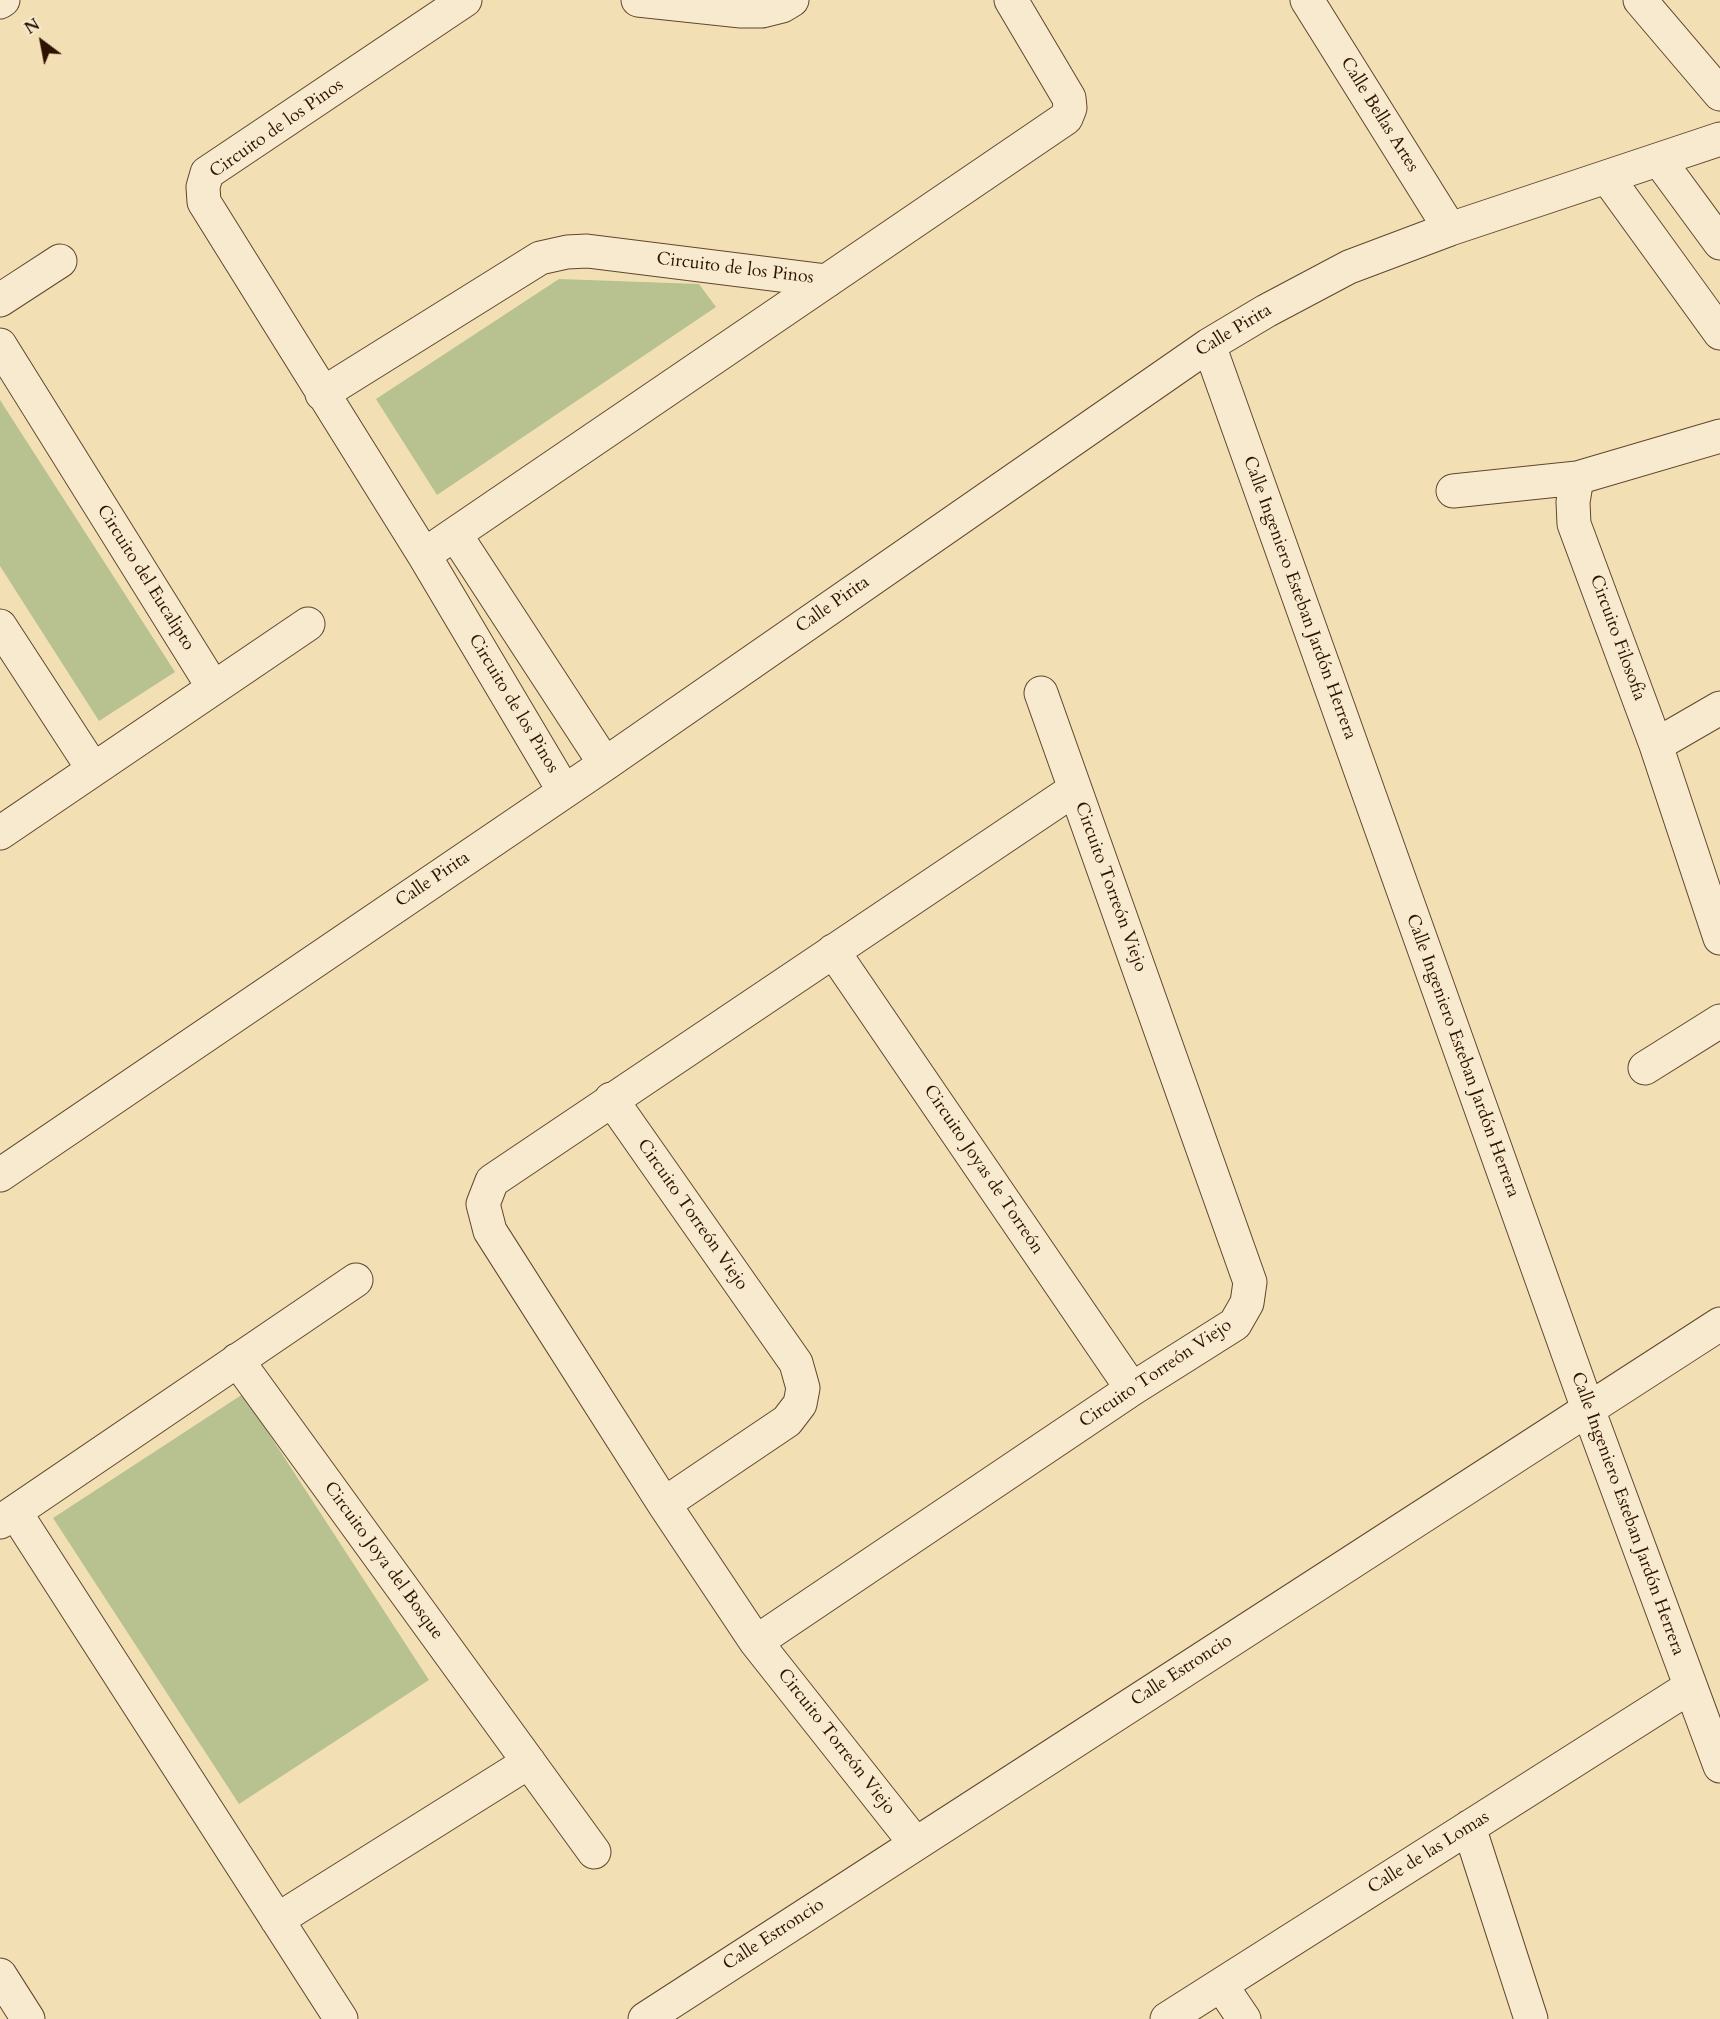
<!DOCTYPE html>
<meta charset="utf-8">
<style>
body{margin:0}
#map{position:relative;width:1720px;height:2019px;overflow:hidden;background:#f3dfb4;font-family:Cardo,serif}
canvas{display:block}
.north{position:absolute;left:12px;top:12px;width:60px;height:60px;-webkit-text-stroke:4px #f7eace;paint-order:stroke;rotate:328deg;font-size:16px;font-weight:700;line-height:24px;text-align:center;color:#2f1302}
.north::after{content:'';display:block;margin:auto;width:21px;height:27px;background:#2f1302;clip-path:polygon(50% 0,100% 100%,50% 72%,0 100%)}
</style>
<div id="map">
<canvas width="1720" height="2019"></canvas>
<div class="north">N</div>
</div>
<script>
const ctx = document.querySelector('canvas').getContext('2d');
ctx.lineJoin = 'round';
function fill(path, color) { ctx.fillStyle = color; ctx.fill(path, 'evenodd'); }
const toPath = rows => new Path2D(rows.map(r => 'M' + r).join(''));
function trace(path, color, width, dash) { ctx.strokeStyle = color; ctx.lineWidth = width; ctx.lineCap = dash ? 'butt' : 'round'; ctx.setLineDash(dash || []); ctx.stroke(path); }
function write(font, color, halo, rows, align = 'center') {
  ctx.font = font + ' Cardo,serif'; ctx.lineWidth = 6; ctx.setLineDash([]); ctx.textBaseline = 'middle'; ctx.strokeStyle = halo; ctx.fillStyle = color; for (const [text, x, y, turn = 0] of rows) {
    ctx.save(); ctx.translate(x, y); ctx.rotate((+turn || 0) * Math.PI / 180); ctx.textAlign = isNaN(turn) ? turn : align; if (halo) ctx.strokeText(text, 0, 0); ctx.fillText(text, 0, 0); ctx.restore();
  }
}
fill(toPath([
 [559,279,699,284,716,307,437,495,376,399],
 [0,400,175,672,99,721,0,566],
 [243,1394,429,1680,239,1804,53,1518]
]), '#b7c290');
const minor = toPath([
 [465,0,207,173,203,187,204,202,424,555,564,791],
 [638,0,741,11,762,11,782,6,792,0],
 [1307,0,1450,229],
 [1640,0,1720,94],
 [0,2,3,0],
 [1659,160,1720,243],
 [1607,177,1720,333],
 [0,300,60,261],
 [0,345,213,687],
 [1209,345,1588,1409,1720,1766],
 [322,394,540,258,567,252,587,251,827,281],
 [1577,478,1573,502,1574,524,1656,745,1720,938],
 [1453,491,1577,478,1720,436],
 [455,534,605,764],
 [424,555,1066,118,1070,108,1069,98,1011,0],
 [0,626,93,769],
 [1656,745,1720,708],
 [0,833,308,624],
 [833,951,1132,1389],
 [1645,1068,1720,1021],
 [611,1099,796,1363,803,1388,800,1404,787,1421,664,1504],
 [0,1175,605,764,1209,345,1266,311,1349,267,1450,229,1720,139],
 [237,1360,594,1852],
 [15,1512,341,2019],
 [0,1522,356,1280],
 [756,1642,1132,1389,1235,1324,1247,1303,1250,1282,1041,693],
 [1469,1827,1531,2019],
 [915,1843,756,1642,664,1504,490,1231,483,1204,492,1181,1075,789],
 [277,1920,529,1762],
 [0,1975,28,2019],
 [1221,1985,1244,2019],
 [645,2019,1720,1324],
 [1167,2019,1690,1687]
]);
trace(minor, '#60462e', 35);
trace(minor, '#f7eace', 33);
write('18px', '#2f1302', '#f7eace', [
 ["Calle Bellas Artes",1379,115,58],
 ["Circuito de los Pinos",277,129,-35],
 ["Circuito de los Pinos",735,269,7],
 ["Calle Pirita",1234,331,-31],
 ["Circuito del Eucalipto",145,578,58],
 ["Calle Ingeniero Esteban Jardón Herrera",1299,598,70],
 ["Calle Pirita",833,605,-35],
 ["Circuito Filosofía",1617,638,70],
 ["Circuito de los Pinos",513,704,59],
 ["Calle Pirita",433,880,-34],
 ["Circuito Torreón Viejo",1110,887,70],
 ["Calle Ingeniero Esteban Jardón Herrera",1462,1056,70],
 ["Circuito Joyas de Torreón",983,1170,56],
 ["Circuito Torreón Viejo",692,1215,55],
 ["Circuito Torreón Viejo",1156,1374,-34],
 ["Calle Ingeniero Esteban Jardón Herrera",1627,1514,70],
 ["Circuito Joya del Bosque",383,1561,54],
 ["Calle Estroncio",1182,1671,-33],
 ["Circuito Torreón Viejo",836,1742,52],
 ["Calle de las Lomas",1429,1853,-32],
 ["Calle Estroncio",774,1935,-33]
]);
</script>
